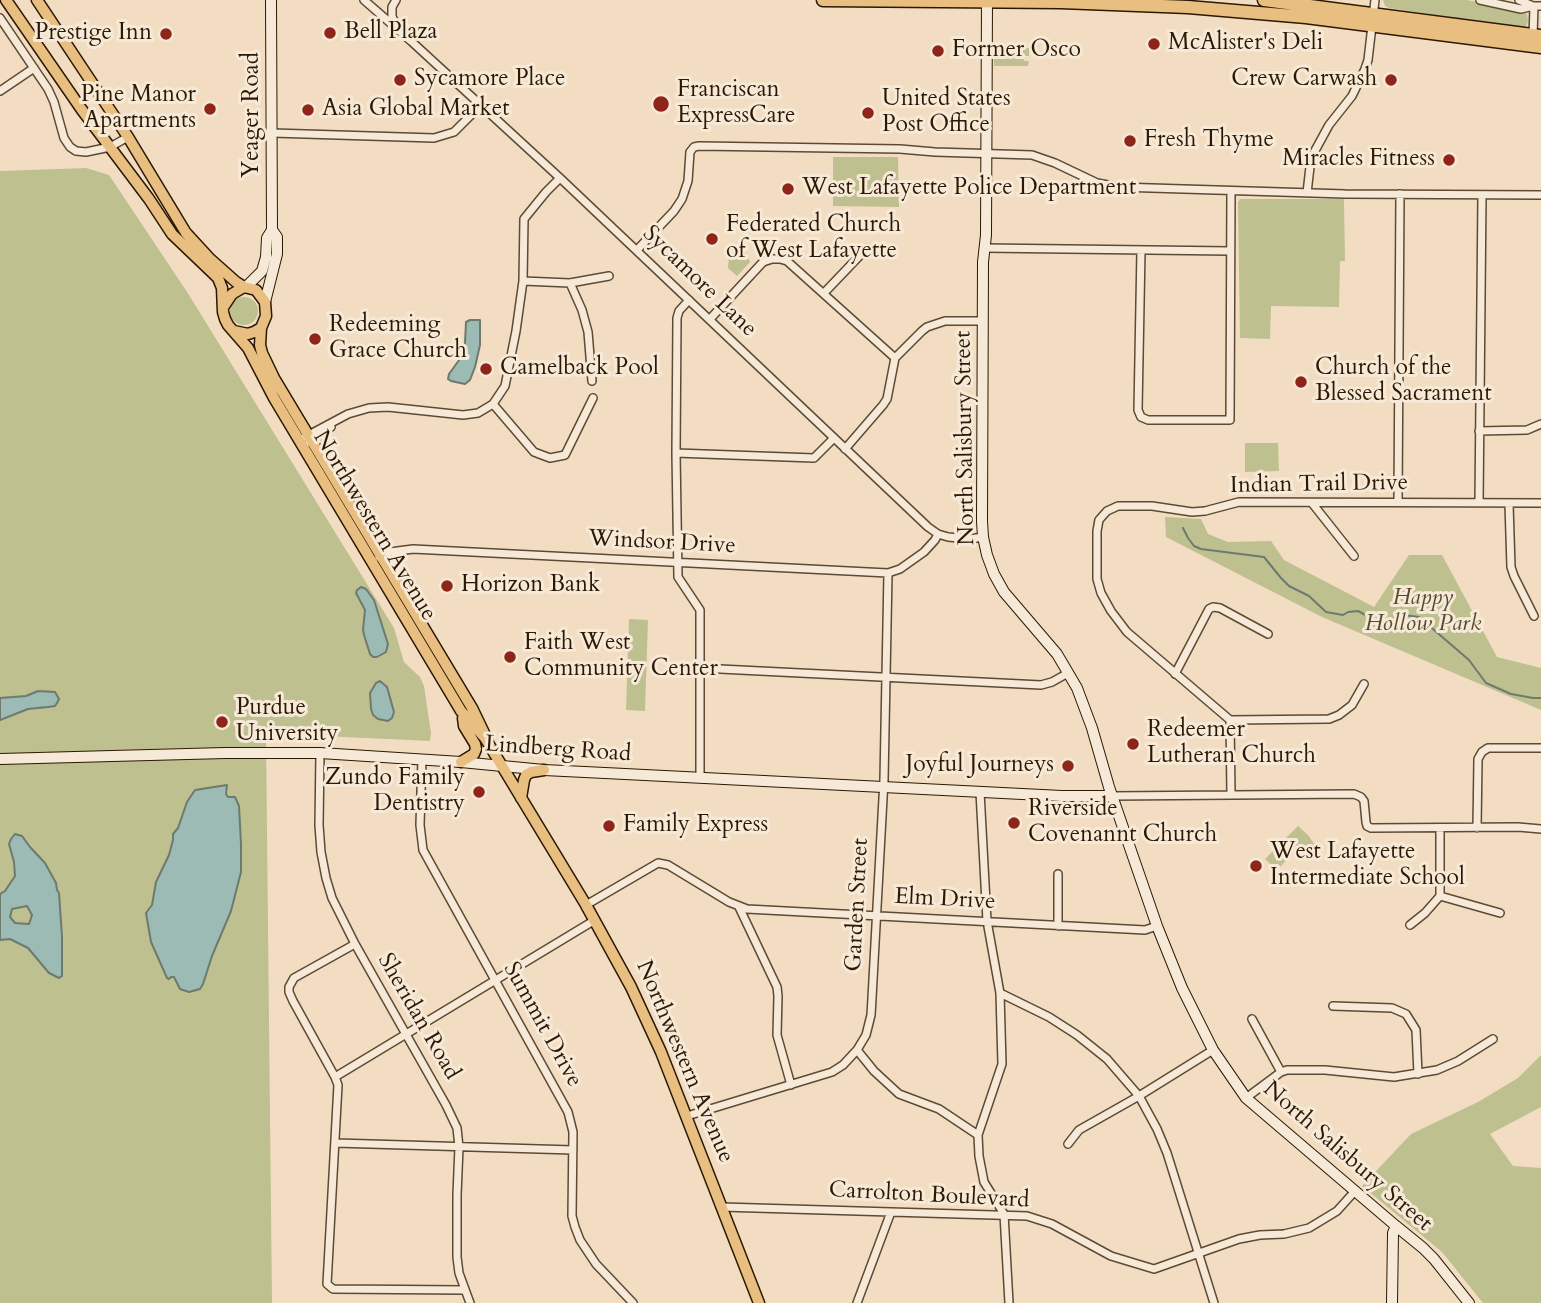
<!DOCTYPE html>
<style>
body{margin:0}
canvas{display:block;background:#f2ddc2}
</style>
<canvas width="1541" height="1303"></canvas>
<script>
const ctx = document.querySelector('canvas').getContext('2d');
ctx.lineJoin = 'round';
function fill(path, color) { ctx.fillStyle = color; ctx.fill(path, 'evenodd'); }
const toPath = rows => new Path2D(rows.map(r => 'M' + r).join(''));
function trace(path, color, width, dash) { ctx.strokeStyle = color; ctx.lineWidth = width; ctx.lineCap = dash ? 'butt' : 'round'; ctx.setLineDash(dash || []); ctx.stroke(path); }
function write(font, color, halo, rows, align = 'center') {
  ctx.font = font + ' Cardo,serif'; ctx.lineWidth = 6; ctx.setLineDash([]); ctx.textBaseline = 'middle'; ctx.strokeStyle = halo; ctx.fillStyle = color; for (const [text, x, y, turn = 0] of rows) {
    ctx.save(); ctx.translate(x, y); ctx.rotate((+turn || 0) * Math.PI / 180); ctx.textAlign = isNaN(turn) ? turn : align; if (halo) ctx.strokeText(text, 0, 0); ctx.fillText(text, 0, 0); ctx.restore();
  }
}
fill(toPath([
 [1383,0,1467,0,1521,11,1527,14,1528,22,1526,26,1522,28,1389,8,1385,6],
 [994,48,1029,48,1029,56,1024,56,1024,61,1029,61,1028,66,994,66],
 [833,157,898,157,899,207,833,206],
 [86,168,109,175,189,295,394,628,404,662,420,677,424,686,431,733,430,741,280,734,266,737,272,1303,0,1303,0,171],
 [1240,199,1344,199,1345,261,1340,261,1339,307,1271,306,1270,339,1240,338,1238,202],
 [746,252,750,262,737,276,728,268,729,253],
 '230 311a14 14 0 1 1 28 0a14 14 0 1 1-28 0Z',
 [1245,443,1278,443,1279,471,1245,472],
 [1165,517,1201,519,1208,534,1228,542,1271,541,1284,560,1374,607,1409,555,1442,555,1497,657,1541,668,1541,710,1322,617,1166,537],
 [629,619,648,620,645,711,626,710],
 [1298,826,1308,835,1319,851,1315,852,1312,858,1300,846,1277,870,1265,859],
 [1541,1055,1541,1107,1490,1134,1513,1166,1541,1168,1541,1303,1483,1303,1442,1252,1362,1186,1411,1134,1478,1102,1518,1078]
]), '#bec090');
const water = toPath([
 [470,320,480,320,480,345,475,367,470,380,465,384,451,381,448,379,449,374,462,356,465,343,466,322,470,320],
 [361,587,366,589,374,600,388,644,386,652,377,657,373,657,370,654,364,635,363,630,365,610,356,593,357,590,361,587],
 [380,681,387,687,394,712,392,718,388,721,378,719,373,715,371,709,370,693,376,683,380,681],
 [38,691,55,692,59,699,57,703,55,706,48,707,28,709,0,720,0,698,26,696,38,691],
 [227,785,226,794,228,797,235,797,239,806,241,844,241,872,231,911,212,956,203,984,200,989,189,992,180,989,174,977,171,977,169,979,167,978,151,942,146,913,152,905,156,882,169,855,173,840,173,834,178,828,187,802,195,790,227,785],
 [15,834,22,836,30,847,45,863,56,883,57,890,59,893,62,937,62,976,59,978,49,973,28,948,10,939,0,940,0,894,5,891,15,876,14,862,9,844,11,839,15,834],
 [27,906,32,915,29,924,15,923,10,917,12,909,27,906]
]);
fill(water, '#9bbbb4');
trace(water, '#6e7a6d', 2);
trace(toPath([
 [1183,528,1188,538,1194,546,1201,549,1264,557,1281,578,1289,586,1309,596,1326,612,1343,615,1348,612,1358,611,1375,620,1389,620,1404,615,1419,617,1469,660,1486,683,1511,694,1533,698,1541,698]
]), '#6e7a6d', 2);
const street = toPath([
 [364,0,411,41,560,178,928,527,938,534,948,537,970,539,983,537],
 [1480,0,1521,9,1534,6,1541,6],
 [1519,0,1533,6],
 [0,18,48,89,54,102,64,138,70,147,76,151,86,152,110,147,128,137],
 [396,26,392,16,392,7,396,0],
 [1533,36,1534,6],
 [0,91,34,68],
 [273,133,434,138,454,132,481,105],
 [1307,193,1311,158,1329,125,1352,96,1365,69,1368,60,1375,0],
 [984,248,1230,251],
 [637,250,674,211,682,199,688,181,690,152,694,147,699,146,900,149,935,152,1032,155,1055,163,1097,183,1119,187,1345,194,1541,195],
 [1141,250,1138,410,1141,417,1148,420,1230,420,1231,191],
 [523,281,570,283,609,276],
 [570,283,582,310,588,332,592,381],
 [824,293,867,248],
 [689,300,679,311,677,318,676,453,678,577,700,610,700,778],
 [710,319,763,262,772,259,780,259,787,261,895,358],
 [493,404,534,452,550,458,565,455,593,398],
 [1479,431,1527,430,1541,424],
 [305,437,348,414,369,408,388,407,463,415,478,413,493,404,505,386,516,331,523,281,524,219,546,192,560,178],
 [309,442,331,427],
 [845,449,883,405,887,399,895,358,922,331,927,327,945,321,983,321],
 [676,453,814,458,834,438],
 [1398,502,1400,194],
 [1312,503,1354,556],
 [1479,503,1482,195],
 [1509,504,1511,567,1514,576,1534,616],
 [379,557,390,552,413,549,888,573,900,569,924,552,935,540,938,534],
 [700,668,1041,685,1052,682,1068,673],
 [1175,674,1209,609,1213,607,1220,608,1268,634],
 [1230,720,1329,719,1339,715,1352,705,1364,684],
 [320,753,319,825,321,852,326,878,332,898,355,944,446,1105,457,1128,459,1147,457,1195,457,1257,459,1273,470,1303],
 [422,759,420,825,423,850,568,1112,573,1132,572,1216,575,1227,580,1240,596,1264,633,1303],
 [980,792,987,921,1000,993,1002,1064,978,1135,979,1156,984,1182,1004,1214,1009,1303],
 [1231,795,1230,720,1127,632,1111,611,1101,593,1097,579,1097,531,1099,520,1107,511,1118,506,1152,506,1192,512,1205,511,1239,502,1541,503],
 [1112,796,1354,794,1361,797,1364,801,1366,822,1367,826,1371,828,1518,827,1541,829],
 [1477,828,1478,759,1482,752,1488,748,1541,748],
 [1058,874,1058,926],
 [1440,896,1500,913],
 [586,905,658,863,668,865,729,902,747,909,1145,930,1157,926],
 [739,907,777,987,778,996,777,1035,791,1085],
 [1410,925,1425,913,1440,896,1440,828],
 [355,944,294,978,289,987,289,992,293,1001,335,1077,338,1085,327,1284,333,1289,464,1290],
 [1000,993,1049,1017,1077,1035,1107,1059,1139,1096,1157,1129,1167,1153,1214,1303],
 [1333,1006,1392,1008,1406,1014,1416,1030,1418,1074],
 [1252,1019,1281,1072],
 [857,1050,874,1071,899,1094,939,1109,978,1135],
 [335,1077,595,920],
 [1246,1098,1281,1072,1287,1070,1325,1070,1394,1077,1437,1070,1458,1061,1493,1039],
 [687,1116,832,1072,843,1065,857,1050,866,1035,871,1015,872,998,884,780,888,573],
 [336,1143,573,1150],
 [1068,1144,1079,1130,1139,1096,1213,1050],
 [722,1207,1027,1216,1052,1224,1111,1256,1154,1269,1239,1239,1260,1235,1284,1234,1309,1228,1337,1211,1355,1191],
 [857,1303,891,1212]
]);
const secondary = toPath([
 [987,0,986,235,983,262,982,521,983,537,987,555,994,574,1004,592,1057,654,1077,688,1092,728,1109,787,1157,926,1182,988,1213,1050,1246,1098,1396,1226,1423,1248,1434,1259,1469,1303],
 [246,287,262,271,266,257,267,238,272,230],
 [265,302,277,254,277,237,272,230,271,0],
 [0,759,225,753,320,753,461,762,544,770,605,773,1062,796,1112,796],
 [1392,1303,1393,1233,1396,1226]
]);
const primary = toPath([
 [6,0,82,110,149,199,172,234,218,278,222,288,223,312,225,319,228,325,248,348,274,398,461,711,485,738,586,905,631,987,661,1052,759,1303],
 [37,0,128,137,186,233,209,258,236,282,244,287],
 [224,306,232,294,244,287,256,290,265,302,266,316,261,328,254,332,248,334,234,331],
 [261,328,260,345,262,353,274,378,472,708,484,733],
 [461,762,474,754,476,749,475,744,464,726,463,718],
 [521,798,524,780,526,775,531,772,544,770]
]);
const highway = toPath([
 [823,0,1061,2,1188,7,1306,17,1541,47],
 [1264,0,1541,36]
]);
trace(street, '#5d4a33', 10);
trace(secondary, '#2b1903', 12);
trace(primary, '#2b1903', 13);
trace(highway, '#2b1903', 15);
trace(street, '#f7e9d7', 7);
trace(secondary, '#f7e9d7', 10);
trace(primary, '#e9be81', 10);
trace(highway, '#e9be81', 12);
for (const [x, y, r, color] of [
 [330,33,7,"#8f2418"],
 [166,34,7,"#8f2418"],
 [1154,44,7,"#8f2418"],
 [938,51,7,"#8f2418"],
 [400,80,7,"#8f2418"],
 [1391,80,7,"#8f2418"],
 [661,104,9,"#8f2418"],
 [210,109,7,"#8f2418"],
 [308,110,7,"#8f2418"],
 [868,113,7,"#8f2418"],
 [1130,141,7,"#8f2418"],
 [1449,160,7,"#8f2418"],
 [788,189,7,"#8f2418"],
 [712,239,7,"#8f2418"],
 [315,339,7,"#8f2418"],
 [486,369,7,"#8f2418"],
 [1301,382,7,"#8f2418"],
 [447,586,7,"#8f2418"],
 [510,657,7,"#8f2418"],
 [222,722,7,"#8f2418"],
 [1133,744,7,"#8f2418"],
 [1068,766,7,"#8f2418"],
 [479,792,7,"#8f2418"],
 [1014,823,7,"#8f2418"],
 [609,826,7,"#8f2418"],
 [1256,866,7,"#8f2418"]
]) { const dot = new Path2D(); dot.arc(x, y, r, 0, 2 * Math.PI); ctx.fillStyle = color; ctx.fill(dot); trace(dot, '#f7e9d7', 2.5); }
write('23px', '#2b1903', '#f7e9d7', [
 ["Bell Plaza",344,33],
 ["Prestige Inn",152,34,"right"],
 ["McAlister's Deli",1168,44],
 ["Former Osco",952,51],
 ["Sycamore Place",414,80],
 ["Crew Carwash",1377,80,"right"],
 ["Franciscan",677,91],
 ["ExpressCare",677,117],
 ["Pine Manor",196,96,"right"],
 ["Apartments",196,122,"right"],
 ["United States",882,100],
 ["Post Office",882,126],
 ["Asia Global Market",322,110],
 ["Fresh Thyme",1144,141],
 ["Miracles Fitness",1435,160,"right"],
 ["West Lafayette Police Department",802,189],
 ["Federated Church",726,226],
 ["of West Lafayette",726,252],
 ["Redeeming",329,326],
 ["Grace Church",329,352],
 ["Camelback Pool",500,369],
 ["Church of the",1315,369],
 ["Blessed Sacrament",1315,395],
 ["Horizon Bank",461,586],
 ["Faith West",524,644],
 ["Community Center",524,670],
 ["Purdue",236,709],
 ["University",236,735],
 ["Redeemer",1147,731],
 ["Lutheran Church",1147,757],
 ["Joyful Journeys",1054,766,"right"],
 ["Zundo Family",465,779,"right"],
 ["Dentistry",465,805,"right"],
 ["Riverside",1028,810],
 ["Covenannt Church",1028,836],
 ["Family Express",623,826],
 ["West Lafayette",1270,853],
 ["Intermediate School",1270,879]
], 'left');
write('23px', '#2b1903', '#f7e9d7', [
 ["Yeager Road",253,115,-90],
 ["Sycamore Lane",699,282,44],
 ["North Salisbury Street",966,438,-91],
 ["Indian Trail Drive",1319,485,-1],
 ["Northwestern Avenue",374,526,59],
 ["Windsor Drive",662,543,3],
 ["Lindberg Road",558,750,4],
 ["Elm Drive",945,900,3],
 ["Garden Street",858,905,-87],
 ["Sheridan Road",418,1017,60],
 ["Summit Drive",542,1025,61],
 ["Northwestern Avenue",684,1062,67],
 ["North Salisbury Street",1347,1157,41],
 ["Carrolton Boulevard",929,1196,3]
]);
write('italic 23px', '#574b2d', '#f7e9d7', [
 ["Happy",1423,599],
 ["Hollow Park",1423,625]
]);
</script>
